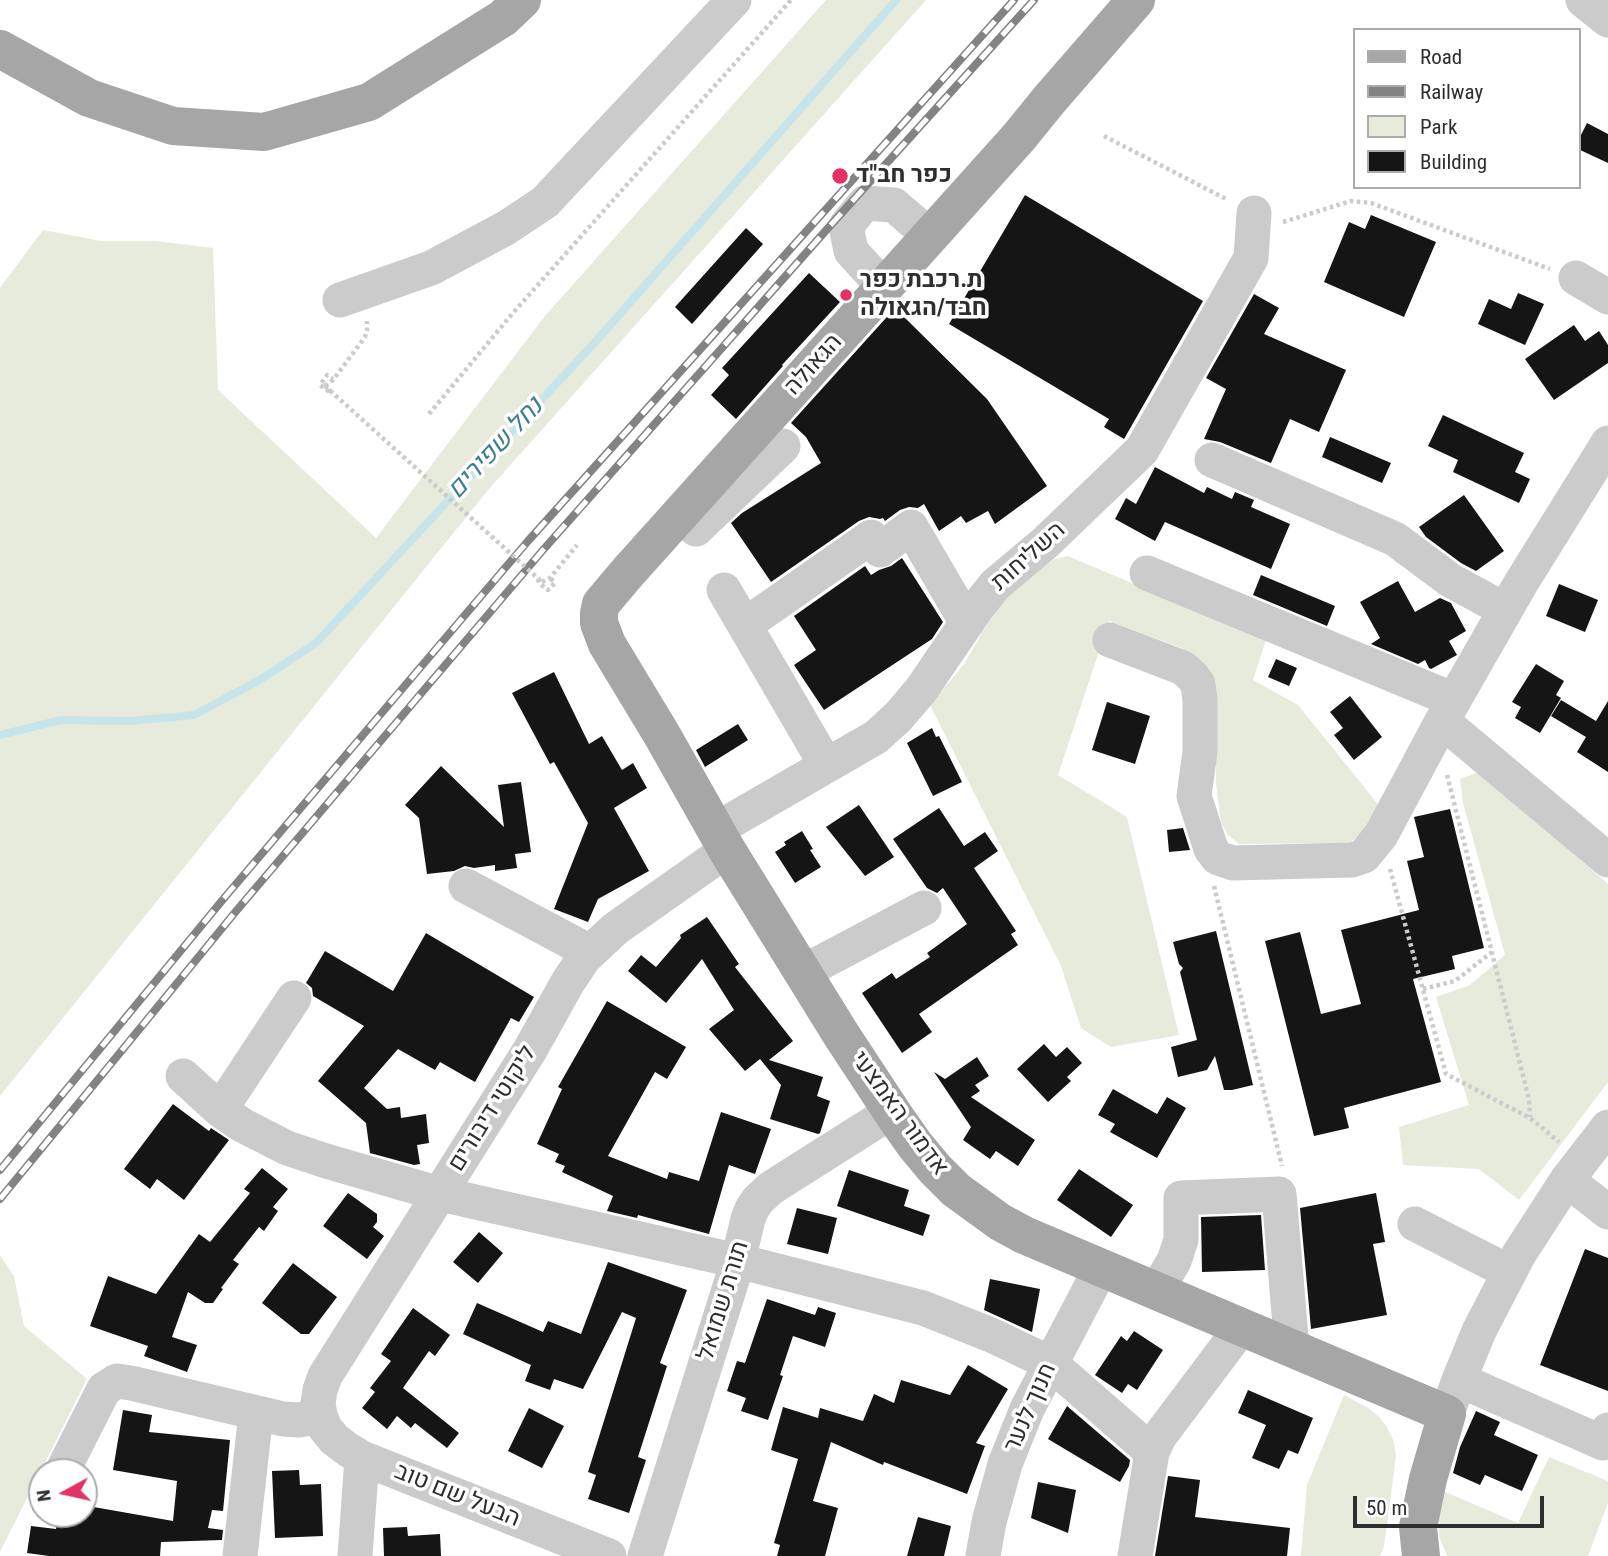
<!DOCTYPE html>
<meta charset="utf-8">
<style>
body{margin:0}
#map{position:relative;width:1608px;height:1556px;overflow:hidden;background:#fff;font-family:"Roboto Condensed",sans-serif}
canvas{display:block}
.legend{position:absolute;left:1353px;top:28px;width:228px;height:161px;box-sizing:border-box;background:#fff;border:2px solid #ababab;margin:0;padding:9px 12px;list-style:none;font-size:21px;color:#2e2e2e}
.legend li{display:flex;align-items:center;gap:14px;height:35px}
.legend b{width:35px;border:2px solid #ababab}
.north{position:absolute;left:28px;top:1458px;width:70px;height:70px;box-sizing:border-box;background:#fff;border:2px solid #ababab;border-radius:50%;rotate:262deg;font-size:19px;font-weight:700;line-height:28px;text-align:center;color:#2e2e2e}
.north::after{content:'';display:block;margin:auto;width:24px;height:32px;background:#e13464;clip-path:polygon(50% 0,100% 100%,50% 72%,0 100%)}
.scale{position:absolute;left:1353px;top:1496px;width:191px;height:32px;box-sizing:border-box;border:4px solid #2e2e2e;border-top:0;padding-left:9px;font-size:21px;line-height:24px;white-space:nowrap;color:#2e2e2e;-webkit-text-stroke:5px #fff;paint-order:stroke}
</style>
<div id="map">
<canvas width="1608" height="1556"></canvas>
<ul class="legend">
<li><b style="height:9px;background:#a6a6a6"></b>Road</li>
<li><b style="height:9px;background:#838383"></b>Railway</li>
<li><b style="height:19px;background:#e7ebdc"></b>Park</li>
<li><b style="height:19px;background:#151515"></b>Building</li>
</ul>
<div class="north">N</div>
<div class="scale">50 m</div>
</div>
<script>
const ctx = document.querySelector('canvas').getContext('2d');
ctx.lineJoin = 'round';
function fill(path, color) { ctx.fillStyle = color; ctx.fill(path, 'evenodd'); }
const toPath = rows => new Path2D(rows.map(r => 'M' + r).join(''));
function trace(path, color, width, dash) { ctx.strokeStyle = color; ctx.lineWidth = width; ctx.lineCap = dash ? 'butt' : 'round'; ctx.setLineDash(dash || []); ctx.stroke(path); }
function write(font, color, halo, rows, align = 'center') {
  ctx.font = font + ' "Roboto Condensed",Heebo,sans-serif'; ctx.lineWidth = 7; ctx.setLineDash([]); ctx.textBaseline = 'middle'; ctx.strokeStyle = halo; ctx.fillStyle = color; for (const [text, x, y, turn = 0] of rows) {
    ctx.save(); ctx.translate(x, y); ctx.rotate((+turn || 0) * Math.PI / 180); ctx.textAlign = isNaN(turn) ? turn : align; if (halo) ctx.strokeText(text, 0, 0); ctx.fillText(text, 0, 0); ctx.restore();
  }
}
fill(toPath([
 [826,0,926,0,488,490,0,1096,0,288,43,230,101,241,156,241,213,248,218,390,376,538,545,316],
 [1068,556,1266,640,1253,680,1298,705,1381,808,1365,830,1350,843,1239,844,1227,834,1221,822,1216,784,1216,682,1201,663,1181,648,1109,621,1058,775,1127,817,1179,1035,1111,1047,1081,1028,1061,966,930,705,964,664,995,611,1022,581,1055,559],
 [1479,772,1608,884,1608,1082,1519,1200,1479,1169,1403,1165,1399,1127,1469,1105,1436,997,1470,985,1505,955,1463,803,1460,779],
 [0,1255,14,1276,24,1326,87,1379,0,1552],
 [1344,1395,1368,1408,1379,1417,1387,1427,1394,1442,1396,1456,1384,1546,1380,1556,1301,1556,1307,1485],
 [1549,1457,1608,1481,1608,1503,1588,1556,1447,1556,1439,1536,1439,1505,1443,1491,1518,1523]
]), '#e7ebdc');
trace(toPath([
 [0,735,61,720,132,721,194,715,263,678,316,643,597,340,896,0]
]), '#c8e4eb', 8);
fill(toPath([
 [1587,123,1608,134,1608,163,1578,149,1578,141],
 [1025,195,1203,301,1124,439,1104,427,1109,419,949,324],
 [1371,215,1436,242,1404,317,1324,282,1349,222,1365,229],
 [746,228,763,244,692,324,675,307],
 [809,273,840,302,782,365,783,366,736,419,711,395,729,375,722,368],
 [1518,293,1544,304,1525,345,1478,324,1489,299,1511,309],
 [1254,294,1279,308,1264,334,1346,370,1319,432,1290,419,1271,463,1220,442,1204,439,1226,389,1206,378],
 [895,308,987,399,1047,486,995,524,988,511,966,523,961,516,939,531,924,504,918,508,909,507,900,510,885,521,883,518,880,519,869,517,859,521,771,582,731,523,742,513,821,463,806,437,791,423],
 [1574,325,1585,341,1599,331,1608,345,1608,363,1554,400,1525,359],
 [1443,415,1524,453,1515,472,1530,479,1519,503,1453,472,1458,460,1428,446],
 [1330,437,1391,463,1382,483,1322,457],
 [1155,467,1204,493,1207,487,1232,499,1235,492,1254,500,1251,507,1290,524,1271,569,1165,522,1155,541,1115,519,1126,498,1136,504],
 [1464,495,1504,551,1476,571,1461,563,1426,537,1419,527],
 [902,558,943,622,932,639,824,710,794,665,816,650,794,616,865,566,871,575,879,570,891,566],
 [1261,575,1335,606,1327,626,1253,595],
 [1398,581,1415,612,1440,598,1451,603,1466,631,1449,641,1457,655,1431,669,1429,668,1425,660,1418,664,1371,644,1380,638,1360,602],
 [1559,584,1598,600,1585,632,1546,616],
 [1276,659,1297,668,1289,686,1268,677],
 [1536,664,1564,681,1556,695,1561,698,1540,733,1515,718,1521,707,1512,702],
 [554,672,589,744,602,736,622,770,633,763,647,788,614,808,649,871,598,899,588,922,554,909,588,823,554,762,550,764,512,693],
 [1350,696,1382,737,1354,760,1334,735,1343,728,1330,712],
 [1561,700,1596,721,1608,701,1608,772,1577,752,1586,737,1551,716],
 [1107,702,1150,716,1135,764,1092,750],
 [738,724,748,740,705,767,696,750],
 [932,728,936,737,939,736,962,782,933,796,907,743],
 [441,766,504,827,498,785,521,782,531,852,515,854,517,868,495,871,495,865,474,868,465,866,454,871,427,874,419,818,405,805],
 [859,805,894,857,865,876,826,827],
 [939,808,964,846,985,832,998,851,974,868,1016,931,1011,934,1018,945,919,1014,932,1032,902,1053,862,993,892,973,896,979,930,957,927,953,967,924,943,888,937,893,927,888,893,839],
 [1450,809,1484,948,1452,956,1455,969,1413,979,1441,1082,1344,1108,1349,1128,1314,1136,1265,941,1300,932,1321,1014,1361,1004,1341,930,1419,910,1407,861,1424,857,1414,817],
 [1183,828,1190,850,1169,852,1167,830],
 [802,831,813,849,810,850,821,867,795,883,775,852,786,845,784,842],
 [707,917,739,964,735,967,793,1041,769,1060,823,1077,817,1096,830,1101,820,1133,818,1134,770,1119,781,1085,760,1059,745,1071,709,1029,734,1010,702,959,666,1003,628,971,641,955,656,967,681,938,680,935],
 [1216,931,1253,1085,1232,1090,1224,1090,1215,1056,1207,1070,1178,1077,1171,1047,1197,1040,1180,972,1183,968,1179,964,1173,942],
 [426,933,534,997,519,1022,511,1018,475,1082,440,1062,435,1070,398,1049,364,1088,387,1109,400,1107,401,1118,426,1114,429,1143,417,1145,420,1164,414,1165,370,1153,366,1123,318,1081,364,1026,313,996,312,988,306,983,325,951,393,991],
 [607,1001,686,1047,667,1079,655,1072,608,1156,667,1179,669,1172,699,1181,721,1112,771,1129,755,1174,729,1165,709,1234,638,1215,637,1218,607,1211,613,1196,562,1172,565,1166,555,1162,559,1154,537,1144,562,1089,558,1087],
 [1044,1044,1056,1057,1067,1047,1082,1063,1067,1077,1071,1081,1048,1102,1017,1069],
 [977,1057,989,1076,975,1085,980,1091,971,1097,1035,1140,1018,1166,996,1151,990,1159,963,1140,971,1127,934,1072,945,1079],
 [1113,1089,1157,1114,1167,1097,1186,1108,1157,1158,1110,1132,1115,1124,1098,1115],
 [173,1104,209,1131,211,1128,229,1140,184,1200,157,1179,150,1189,124,1169],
 [262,1168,288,1189,273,1207,278,1211,264,1231,259,1227,233,1260,239,1264,221,1288,223,1289,213,1303,205,1303,188,1292,172,1337,197,1345,187,1372,144,1356,148,1346,90,1326,108,1276,156,1294,199,1234,210,1242,250,1193,244,1189],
 [1079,1169,1133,1205,1111,1237,1057,1200],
 [849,1170,909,1190,904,1206,930,1215,923,1236,837,1206],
 [348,1193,377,1214,377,1222,373,1227,384,1236,367,1259,323,1226],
 [1376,1193,1385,1242,1373,1244,1387,1315,1311,1329,1300,1208],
 [797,1208,837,1218,828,1254,787,1244],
 [1261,1215,1265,1270,1202,1272,1201,1217],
 [479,1232,503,1253,478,1283,453,1262],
 [1585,1249,1608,1258,1608,1391,1540,1365],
 [608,1262,687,1290,660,1363,667,1366,638,1457,646,1460,629,1513,588,1499,596,1475,588,1472,636,1318,622,1312,583,1389,554,1379,550,1390,525,1381,531,1365,463,1334,477,1303,543,1332,548,1321,581,1334],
 [293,1263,337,1297,309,1334,301,1334,262,1303],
 [990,1279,1040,1289,1032,1332,984,1310],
 [767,1299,815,1315,818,1307,836,1313,825,1347,793,1336,780,1375,783,1376,768,1420,741,1411,746,1398,727,1391,737,1361,745,1363],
 [413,1308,450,1335,435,1356,429,1351,403,1388,459,1433,447,1448,415,1423,411,1428,397,1416,387,1429,362,1408,375,1392,370,1388,391,1361,381,1354],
 [1134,1331,1163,1350,1137,1390,1128,1384,1122,1393,1095,1375,1121,1336,1127,1341],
 [968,1365,1008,1389,976,1443,985,1446,967,1494,884,1462,883,1465,831,1442,813,1501,838,1508,825,1556,777,1556,780,1545,774,1543,798,1459,771,1450,783,1407,818,1418,820,1408,863,1421,874,1394,894,1403,901,1380,950,1395],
 [1248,1390,1313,1418,1298,1454,1288,1450,1279,1469,1252,1458,1266,1425,1238,1413],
 [1067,1406,1130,1460,1129,1466,1120,1482,1048,1439],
 [529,1408,564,1426,542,1468,508,1451],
 [123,1410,152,1415,149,1432,230,1440,223,1511,212,1510,208,1528,223,1530,222,1540,161,1542,160,1556,49,1556,27,1553,31,1526,56,1529,58,1514,86,1517,88,1506,173,1521,177,1481,113,1470],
 [1476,1411,1500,1422,1494,1435,1538,1455,1522,1491,1485,1475,1480,1485,1453,1473,1460,1447],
 [299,1470,300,1485,321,1484,323,1536,275,1538,272,1471],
 [1168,1476,1200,1480,1195,1517,1290,1528,1287,1556,1155,1556],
 [1038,1482,1076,1490,1068,1533,1031,1518],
 [918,1517,951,1526,944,1556,907,1556],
 [407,1527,408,1536,440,1534,441,1556,384,1556,383,1528]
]), '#151515');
trace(toPath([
 [1104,136,1228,200],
 [1283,222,1351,201,1371,203,1550,269],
 [325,386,333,380,365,337,367,330,367,321],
 [329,389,331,393,320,385,327,375,333,379],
 [429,414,512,314,791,0],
 [538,579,539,583,548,590,555,583,550,578],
 [542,582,550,578,577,545],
 [1447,775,1529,1099,1530,1117],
 [1390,869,1446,1074,1530,1118,1559,1142],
 [1214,886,1282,1166],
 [1423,989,1455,981,1492,952]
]), '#cbcbcb', 4.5, [3.5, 3.5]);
trace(toPath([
 [1583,0,1608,20],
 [1576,278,1608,297],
 [884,287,851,251,846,226,865,203,894,205,930,236],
 [340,300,431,268,506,228,545,202,734,0],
 [1212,460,1395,539,1450,580,1505,610],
 [678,516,696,529,783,446],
 [1147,573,1454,700],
 [724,590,826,765],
 [745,625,871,537,880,550,911,527,967,623],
 [1110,640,1183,668,1192,676,1198,684,1200,700,1200,752,1194,796,1211,849,1218,858,1233,863,1352,860,1364,856,1381,835,1442,721,1521,583,1608,443],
 [1442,721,1608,860],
 [717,829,876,737,898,717,921,690,979,605,995,585,1045,543,1142,450,1251,258,1254,213],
 [466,886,590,952],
 [803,972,924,908],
 [183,1076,220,1110,242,1125,287,1148,326,1161,440,1194,738,1261,923,1308,991,1335,1050,1363,1152,1452],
 [220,1110,294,998],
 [1567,1180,1608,1212],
 [1415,1224,1509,1272],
 [1156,1291,1174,1261,1181,1240,1181,1198,1279,1194,1292,1349],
 [1459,1380,1603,1443,1608,1430],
 [1447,1414,1459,1380,1479,1331,1519,1254,1567,1180,1608,1127],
 [62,1472,104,1389,117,1381,131,1383,283,1419,299,1420,320,1416],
 [240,1556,256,1413],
 [355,1556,362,1458],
 [609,1556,362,1458,347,1449,334,1439,325,1428,320,1416,318,1403,320,1390,325,1376,530,1050,568,982,584,958,615,929,727,850],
 [645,1556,738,1261,748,1219,752,1209,758,1200,771,1188,891,1112],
 [983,1556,989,1522,1005,1464,1027,1409,1101,1268],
 [1135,1556,1152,1452,1159,1437,1241,1328]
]), '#cbcbcb', 35);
trace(toPath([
 [1136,0,1049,100,1019,137,628,572,601,604,599,613,599,623,607,644,662,735,727,850,842,1036,896,1118,915,1145,935,1169,956,1190,1000,1222,1024,1235,1447,1414,1428,1479,1418,1527,1421,1556],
 [0,49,89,98,173,126,264,132,369,102,503,18,522,0]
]), '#a6a6a6', 38);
const rail = toPath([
 [0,1170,225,897,528,541,1014,0],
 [0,1199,237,910,543,550,829,227,1034,0]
]);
trace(rail, '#838383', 8);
trace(rail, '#fff', 5, [16]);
trace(toPath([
 [325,386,542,582]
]), '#cbcbcb', 4.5, [3.5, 3.5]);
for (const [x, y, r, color] of [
 [840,176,9,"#e13464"],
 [846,295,7,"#e13464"]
]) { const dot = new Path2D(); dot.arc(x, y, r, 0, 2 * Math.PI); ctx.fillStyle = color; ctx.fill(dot); trace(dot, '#fff', 2.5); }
write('bold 24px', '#2e2e2e', '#fff', [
 ["כפר חב\"ד",856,176],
 ["ת.רכבת כפר",860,281],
 ["חבד/הגאולה",860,309]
], 'left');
write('24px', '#2e2e2e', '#fff', [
 ["הגאולה",814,365,-48],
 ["השליחות",1029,557,-42],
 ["ליקוטי דיבורים",493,1109,-58],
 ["אדמור האמצעי",899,1114,54],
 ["תורת שמואל",724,1301,-73],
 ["חנוך לנער",1031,1408,-66],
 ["הבעל שם טוב",457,1496,22]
]);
write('italic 26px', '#3e7f8e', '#fff', [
 ["נחל שפירים",496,449,-47]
]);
</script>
